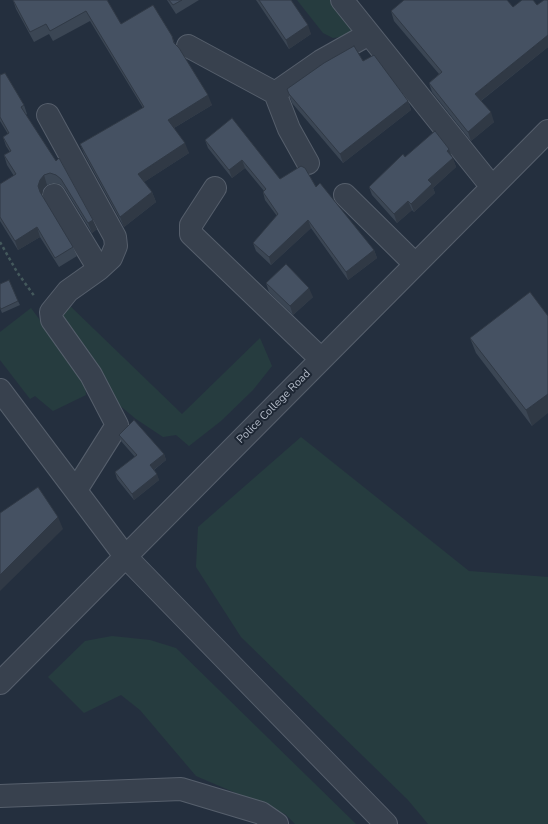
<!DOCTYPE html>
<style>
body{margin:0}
canvas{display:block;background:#242f3e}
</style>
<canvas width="548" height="824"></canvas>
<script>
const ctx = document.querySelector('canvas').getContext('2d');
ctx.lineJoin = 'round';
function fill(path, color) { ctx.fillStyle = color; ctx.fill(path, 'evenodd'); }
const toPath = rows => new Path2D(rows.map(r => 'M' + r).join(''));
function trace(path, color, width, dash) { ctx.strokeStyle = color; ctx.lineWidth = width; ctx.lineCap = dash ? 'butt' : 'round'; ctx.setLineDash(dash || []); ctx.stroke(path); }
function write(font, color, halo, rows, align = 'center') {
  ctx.font = font + ' "Nunito Sans",sans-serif'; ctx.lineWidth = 4; ctx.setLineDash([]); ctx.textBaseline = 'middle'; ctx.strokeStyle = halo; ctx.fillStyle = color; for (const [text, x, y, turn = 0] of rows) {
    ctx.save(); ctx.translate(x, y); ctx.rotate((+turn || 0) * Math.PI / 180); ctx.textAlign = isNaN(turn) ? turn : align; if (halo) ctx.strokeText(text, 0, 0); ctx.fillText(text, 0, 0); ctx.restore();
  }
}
fill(toPath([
 [297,0,333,0,359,35,333,38,323,33],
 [67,303,182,414,260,338,272,366,253,390,221,421,189,446,176,435,163,437,136,419,106,394,60,322],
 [31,308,85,382,86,395,53,411,35,396,30,399,0,360,0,332],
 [301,437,469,571,548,577,548,824,428,824,408,800,241,637,196,567,198,527],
 [112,636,150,640,176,648,356,824,295,824,285,814,196,776,140,710,121,695,84,713,48,677,85,641]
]), '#263c3f');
const minor = toPath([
 [342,0,492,187],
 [188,46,275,93,321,61,369,34],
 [275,93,289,129,308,163],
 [48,115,115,237,116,246,111,258,99,269,68,291,51,312,52,320,91,375,117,425,76,490],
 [215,188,191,225,191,234,321,359],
 [54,195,99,269],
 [345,195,415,264],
 [0,390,125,556,386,824],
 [0,683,548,131],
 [0,796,181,789,261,813,277,824]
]);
trace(minor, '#565f6c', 24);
trace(toPath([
 [0,242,17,272,35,297]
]), '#44595c', 2.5, [3, 3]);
trace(minor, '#38414e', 22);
fill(toPath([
 [13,0,107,0,121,24,172,36,175,44,212,105,174,128,189,153,144,182,152,192,156,202,124,227,84,154,80,144,143,108,90,21,53,41,49,34,34,42,16,9],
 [167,0,199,0,176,14],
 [256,0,291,0,311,34,289,49],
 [548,0,548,47,481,101,494,122,471,141,432,92,429,83,439,74,394,21,391,11,513,7,537,5],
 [0,75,24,105,27,114,26,115,97,229,92,233,65,189,60,184,53,183,47,185,43,189,42,195,73,247,77,256,59,267,40,237,18,250,0,221,0,184,14,176,7,165,4,155,10,152,6,146,3,137,8,134,0,121],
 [287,89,408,101,411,110,343,163,292,103],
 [205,140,280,179,316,187,374,250,377,258,348,280,311,228,271,265,256,251,253,243,277,216,265,200,263,192,264,191,245,168,232,178,208,148],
 [449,149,456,167,433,188,435,193,414,212,412,210,397,223,372,195,369,187,405,157],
 [266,283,313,297,293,315,269,292],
 [0,284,18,301,20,305,2,313,0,308],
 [548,316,532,426,476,353,470,338],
 [119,435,164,454,166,460,154,470,159,480,134,500,117,479,115,472,135,457,121,441]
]), '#3b4654');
fill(toPath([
 [308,25,311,34,289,49,286,40],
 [548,35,548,47,478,103,475,94],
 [208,95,212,105,172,129,168,120],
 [408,101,411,110,343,163,340,154],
 [491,112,494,122,471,141,468,132],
 [185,143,189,153,141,184,138,174],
 [449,149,452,157,447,151],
 [453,158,456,167,433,188,435,193,414,212,411,204,428,180],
 [242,160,245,168,232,178,229,170],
 [44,175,47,185,43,189,42,196,43,201,38,186,40,180],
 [152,192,156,202,124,227,120,217],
 [408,201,412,210,397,223,394,214],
 [93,220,97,229,92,233,88,223],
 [308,220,311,228,271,265,269,257],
 [37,227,40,237,18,250,15,241],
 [374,250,377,258,348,280,346,272],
 [309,288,313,297,293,315,290,306],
 [548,394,548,413,532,426,526,410],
 [164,454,166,460,152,471,150,465],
 [157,474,159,480,134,500,132,494],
 [58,517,63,529,0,591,0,575]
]), '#303945');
const building = toPath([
 [13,0,107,0,121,24,153,5,172,36,174,43,179,48,208,95,168,120,185,143,138,174,152,192,120,217,80,144,144,107,86,11,50,31,46,24,30,32,13,0],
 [169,0,182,0,173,5,169,0],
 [259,0,291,0,308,25,286,40,259,0],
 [404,0,507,0,513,7,522,0,533,0,537,5,544,0,548,0,548,35,475,94,491,112,468,132,429,83,442,72,391,11,404,0],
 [354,46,363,61,374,55,408,101,340,154,289,94,287,89,324,63,354,46],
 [5,73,24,105,21,107,56,161,59,158,93,220,88,223,61,179,56,175,50,173,44,175,40,180,38,186,40,192,73,247,55,258,37,227,15,241,0,217,0,184,16,174,4,155,11,151,3,137,9,133,0,117,0,75,5,73],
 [232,118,280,179,301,166,305,168,316,187,320,183,374,250,346,272,308,220,269,257,253,243,278,214,263,192,266,189,242,160,229,170,205,140,232,118],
 [435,131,449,149,447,151,453,158,428,180,432,184,411,204,408,201,394,214,369,187,403,154,405,157,435,131],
 [286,264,309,288,290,306,266,283,286,264],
 [9,280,18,301,1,309,0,307,0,284,9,280],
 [530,292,548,316,548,394,526,410,470,338,530,292],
 [134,420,164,454,150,465,157,474,132,494,115,472,137,455,119,435,134,420],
 [38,487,58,517,0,575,0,513,38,487]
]);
fill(building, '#455162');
trace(building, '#303945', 1);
write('11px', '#b4bcc9', '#1d2633', [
 ["Police College Road",274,407,-45]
]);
</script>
